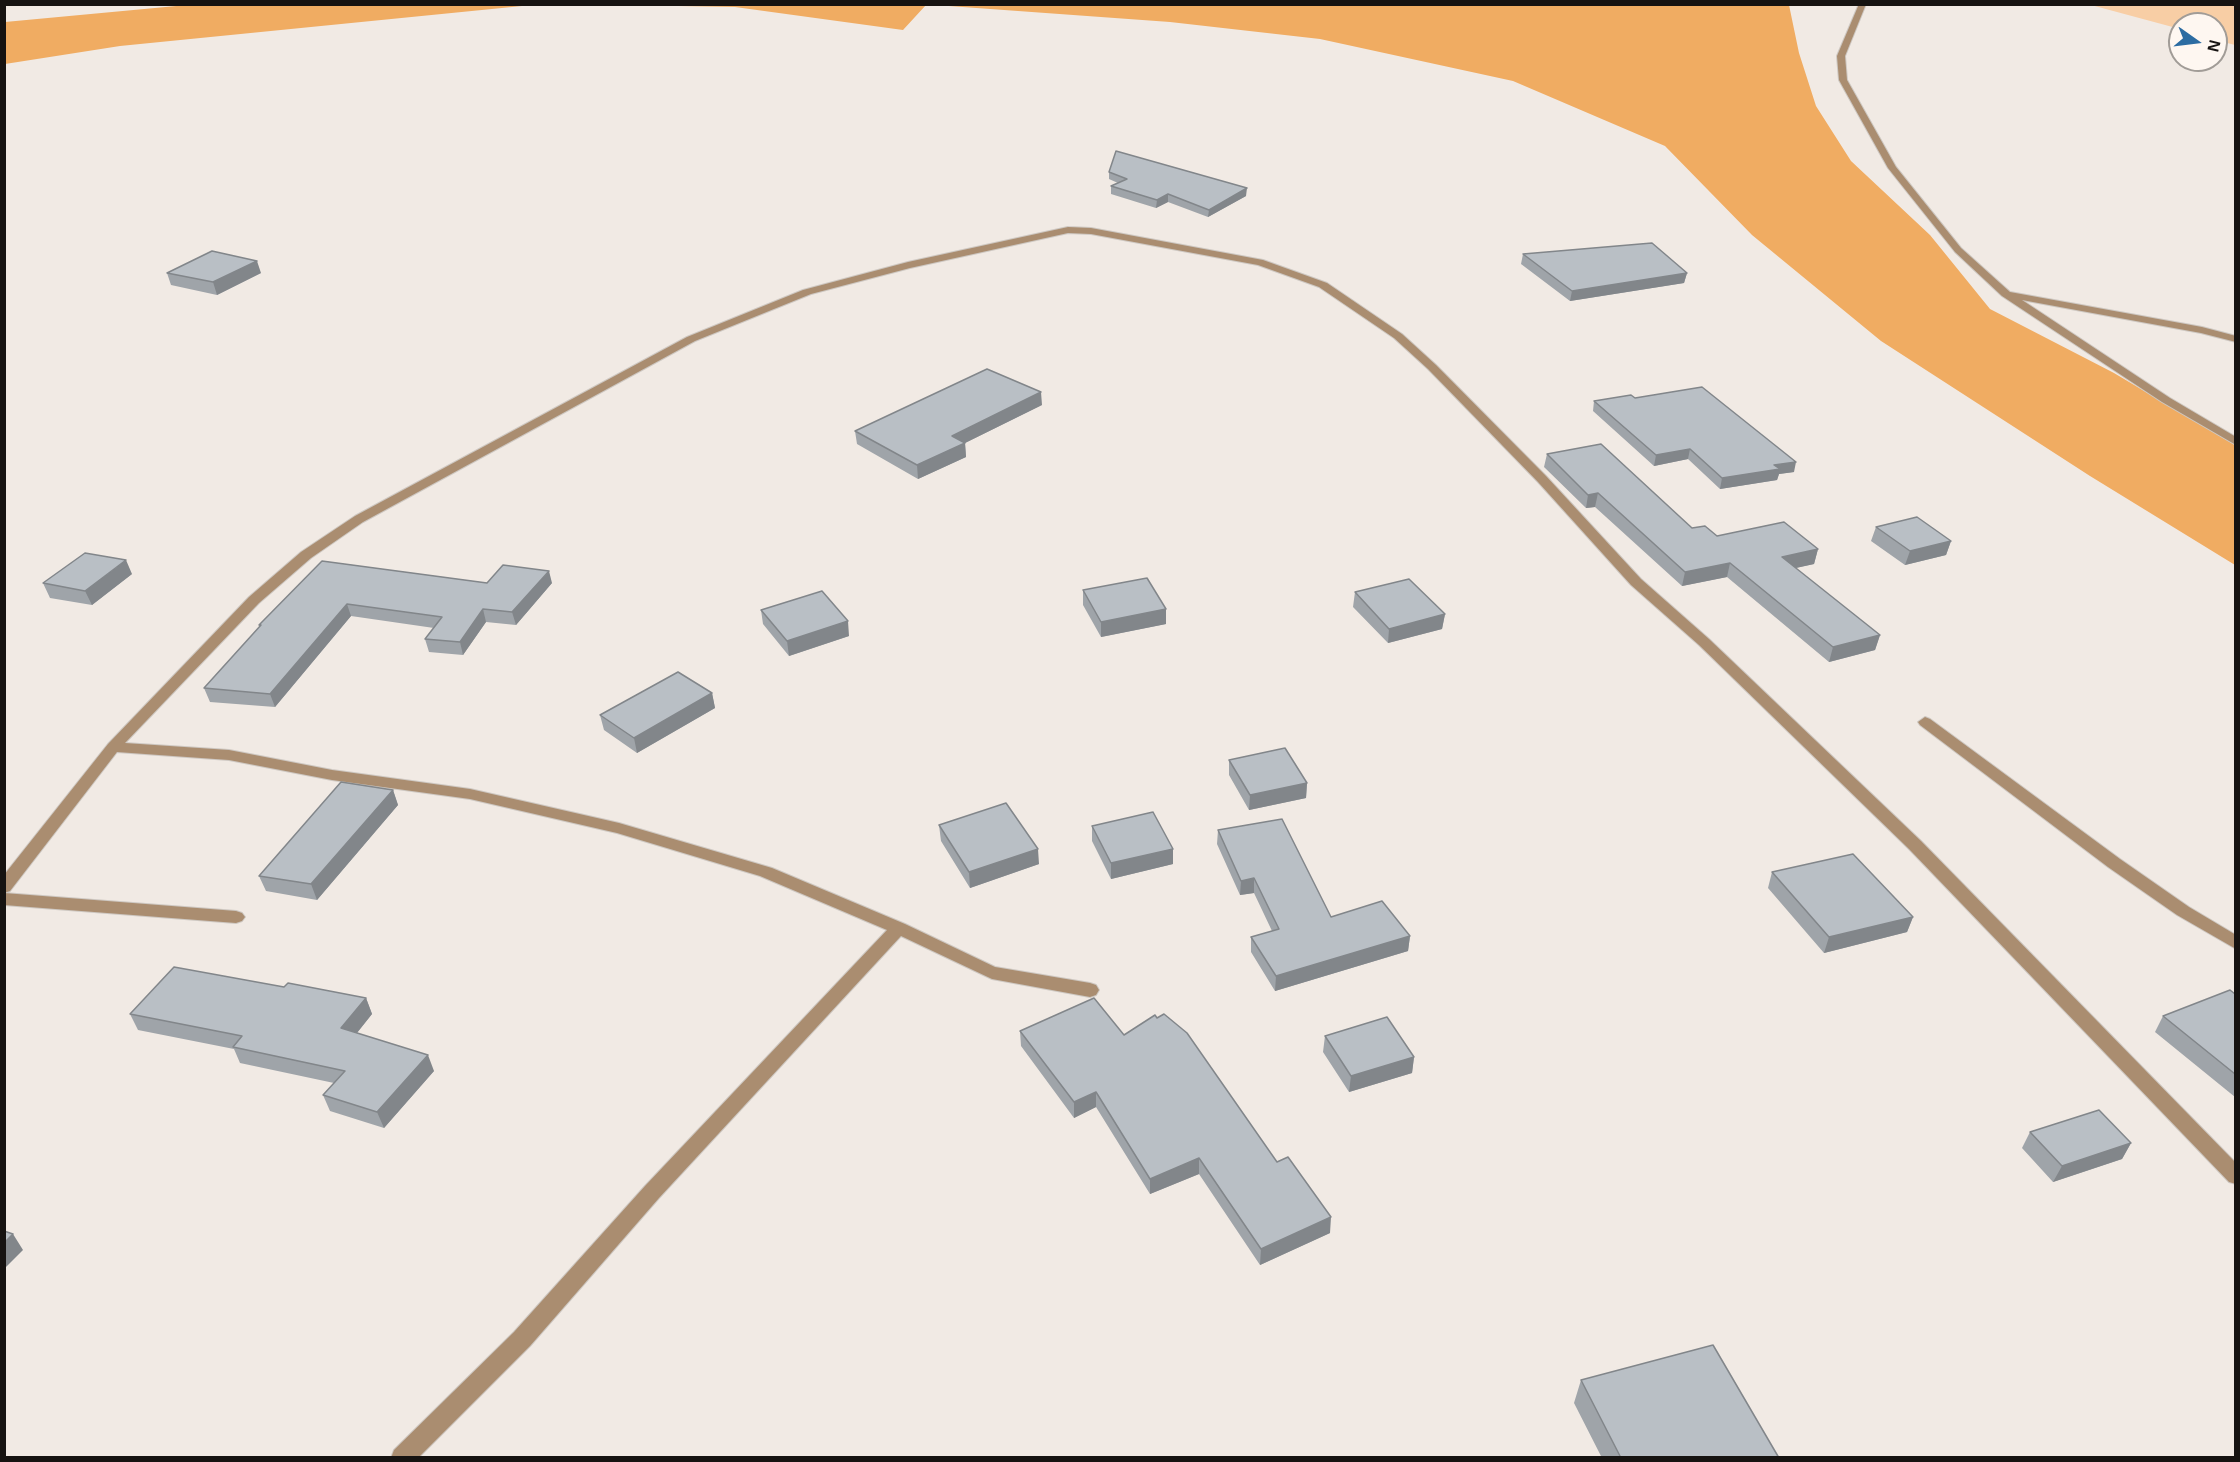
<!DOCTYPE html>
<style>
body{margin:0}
#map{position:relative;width:2240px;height:1462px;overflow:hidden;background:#f1eae4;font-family:Helvetica,sans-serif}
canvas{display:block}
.frame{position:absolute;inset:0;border:6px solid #161311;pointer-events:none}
.north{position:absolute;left:2168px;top:12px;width:60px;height:60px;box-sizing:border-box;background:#fef7f1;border:2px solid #a19c97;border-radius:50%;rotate:104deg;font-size:16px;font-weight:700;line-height:24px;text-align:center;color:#161311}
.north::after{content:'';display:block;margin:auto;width:21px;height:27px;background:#2c6ca2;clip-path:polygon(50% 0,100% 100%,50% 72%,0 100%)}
</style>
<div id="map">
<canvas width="2240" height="1462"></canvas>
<div class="frame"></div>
<div class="north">N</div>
</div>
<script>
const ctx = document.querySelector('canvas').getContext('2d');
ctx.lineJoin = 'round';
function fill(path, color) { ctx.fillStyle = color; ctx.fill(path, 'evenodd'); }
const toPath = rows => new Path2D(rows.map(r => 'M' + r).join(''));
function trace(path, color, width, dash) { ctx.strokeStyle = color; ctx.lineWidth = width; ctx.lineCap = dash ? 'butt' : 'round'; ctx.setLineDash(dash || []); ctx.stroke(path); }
fill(toPath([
 [2091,5,2235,5,2235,45,2216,40,2216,24,2180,24,2180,29]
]), '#f8cea5');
fill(toPath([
 [187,5,187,4,532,5,120,46,5,64,5,22],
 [622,5,926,4,926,5,903,30,735,7],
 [935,5,1789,5,1799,53,1816,106,1851,161,1930,235,1990,309,2114,373,2235,445,2235,565,2090,476,1881,341,1752,235,1665,146,1513,81,1320,39,1170,22]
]), '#f0ac62');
const street = toPath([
 [1859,4,1866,4,1845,56,1847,80,1896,167,1961,248,2010,292,2202,327,2236,336,2236,342,2201,333,2022,300,2170,398,2236,437,2236,445,2162,402,2002,296,1955,252,1888,168,1839,80,1837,56,1859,4],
 [1068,227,1091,228,1263,260,1327,283,1402,334,1436,365,1546,476,1641,579,1709,639,1921,841,2236,1163,2236,1184,2229,1182,1909,849,1699,645,1631,585,1538,482,1428,369,1394,338,1319,287,1258,265,1091,234,1068,233,910,268,811,294,695,341,363,522,311,558,259,603,125,743,229,750,332,770,470,789,619,823,772,868,905,924,995,967,1090,983,1096,985,1099,990,1096,995,1090,997,992,979,901,936,659,1198,530,1346,418,1458,391,1458,394,1450,514,1332,645,1186,887,930,760,876,617,833,470,799,332,780,229,760,117,752,10,891,4,893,4,875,108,744,249,597,301,552,355,516,687,337,803,290,908,262,1068,227],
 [1925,717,1930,719,2120,859,2189,907,2236,935,2236,949,2177,915,2108,867,1920,725,1918,722,1925,717],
 [4,893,236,911,242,913,245,917,242,921,236,923,4,905,4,893]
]);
trace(street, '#cec8c2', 2);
fill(street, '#aa8d70');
fill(toPath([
 [1109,172,1246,196,1208,217,1168,202,1156,208,1111,194,1111,186,1118,183,1109,179],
 [1523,254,1687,273,1684,283,1570,301,1521,264],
 [167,273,261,273,217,295,171,285],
 [1635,398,1794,472,1779,474,1777,480,1720,489,1688,459,1654,466,1593,411,1594,401],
 [1042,405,965,443,966,457,918,479,857,444,855,431],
 [1547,454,1692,528,1717,536,1818,549,1814,564,1795,568,1880,635,1875,650,1829,662,1727,577,1682,586,1595,507,1586,508,1544,467],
 [1876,527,1951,541,1946,555,1905,565,1871,541],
 [322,561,487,583,552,583,516,625,486,622,463,655,429,652,425,639,434,628,351,616,275,707,210,702,204,688,260,627,259,625],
 [132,574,92,605,50,598,43,583],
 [1083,590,1166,624,1101,637,1083,605],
 [1355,592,1445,614,1442,629,1388,643,1353,607],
 [761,610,849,636,789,656,763,624],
 [712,693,715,708,637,753,604,730,600,715],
 [1229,760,1307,783,1306,798,1249,810,1229,775],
 [393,790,398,805,317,900,266,891,259,876],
 [939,825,1039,864,970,888,941,841],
 [1092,826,1173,849,1173,864,1111,879,1092,841],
 [1218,830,1331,917,1410,936,1408,951,1275,991,1251,952,1251,937,1272,931,1254,893,1240,895,1217,844],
 [1772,872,1913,917,1907,932,1824,953,1768,888],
 [284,987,366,998,372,1014,357,1033,434,1071,384,1128,330,1111,323,1095,334,1083,240,1063,234,1049,138,1030,130,1014],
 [2235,994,2235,1097,2155,1032,2163,1016],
 [1020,1031,1124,1035,1277,1162,1330,1233,1260,1265,1199,1174,1150,1194,1096,1107,1074,1118,1021,1046],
 [1325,1036,1414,1057,1412,1073,1349,1092,1323,1052],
 [2030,1132,2131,1143,2122,1159,2053,1182,2022,1148],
 [1581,1380,1779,1458,1602,1458,1574,1403]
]), '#9fa4a9');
fill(toPath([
 [1247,188,1246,196,1208,217,1209,210],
 [1168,194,1168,202,1156,208,1157,200],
 [257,261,261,273,217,295,213,282],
 [1687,273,1684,283,1570,301,1572,291],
 [1041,392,1042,405,965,443,966,457,918,479,917,465,952,436],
 [1690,449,1688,459,1654,466,1656,455],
 [1796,462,1794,472,1779,474,1777,480,1720,489,1722,478,1774,465],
 [1598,493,1595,507,1586,508,1588,495],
 [1951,541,1946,555,1905,565,1910,551],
 [1818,549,1814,564,1778,572,1782,557],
 [126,560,132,574,92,605,85,591],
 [1730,563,1727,577,1682,586,1685,572],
 [549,571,552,583,516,625,512,612],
 [347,604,351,616,275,707,270,694],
 [483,609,486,622,463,655,460,642],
 [1166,609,1166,624,1101,637,1101,622],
 [1445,614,1442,629,1388,643,1389,629],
 [848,621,849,636,789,656,787,641],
 [1880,635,1875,650,1829,662,1833,647],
 [712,693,715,708,637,753,634,738],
 [1307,783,1306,798,1249,810,1250,795],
 [393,790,398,805,317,900,311,884],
 [1038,849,1039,864,970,888,969,872],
 [1173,849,1173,864,1111,879,1111,863],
 [1254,878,1254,893,1240,895,1241,881],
 [1913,917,1907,932,1824,953,1829,937],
 [1410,936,1408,951,1275,991,1276,976],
 [366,998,372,1014,348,1044,341,1028],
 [428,1055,434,1071,384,1128,377,1112],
 [1414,1057,1412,1073,1349,1092,1351,1076],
 [1096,1092,1096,1107,1074,1118,1074,1102],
 [2131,1143,2122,1159,2053,1182,2062,1166],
 [1199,1158,1199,1174,1150,1194,1150,1179],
 [1331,1217,1330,1233,1260,1265,1261,1249],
 [13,1234,23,1250,4,1269,4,1243]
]), '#82868a');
const building = toPath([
 [1116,151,1247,188,1209,210,1168,194,1157,200,1111,186,1127,179,1109,172,1116,151],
 [1652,243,1687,273,1572,291,1523,254,1652,243],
 [212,251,257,261,213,282,167,273,212,251],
 [987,369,1041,392,952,436,965,443,917,465,855,431,987,369],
 [1702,387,1796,462,1774,465,1780,469,1722,478,1690,449,1656,455,1594,401,1631,395,1635,398,1702,387],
 [1601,444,1692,528,1705,526,1717,536,1784,522,1818,549,1782,557,1880,635,1833,647,1730,563,1685,572,1598,493,1588,495,1547,454,1601,444],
 [1917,517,1951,541,1910,551,1876,527,1917,517],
 [85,553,126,560,85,591,43,583,85,553],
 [322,561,487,583,503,565,549,571,512,612,483,609,460,642,425,639,442,617,347,604,270,694,204,688,261,625,259,625,322,561],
 [1147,578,1166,609,1101,622,1083,590,1147,578],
 [1409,579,1445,614,1389,629,1355,592,1409,579],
 [822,591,848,621,787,641,761,610,822,591],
 [678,672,712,693,634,738,600,715,678,672],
 [1285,748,1307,783,1250,795,1229,760,1285,748],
 [341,782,393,790,311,884,259,876,341,782],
 [1006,803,1038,849,969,872,939,825,1006,803],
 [1153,812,1173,849,1111,863,1092,826,1153,812],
 [1282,819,1331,917,1382,901,1410,936,1276,976,1251,937,1279,929,1254,878,1241,881,1218,830,1282,819],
 [1853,854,1913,917,1829,937,1772,872,1853,854],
 [174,967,284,987,288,983,366,998,341,1028,428,1055,377,1112,323,1095,345,1071,233,1047,242,1036,130,1014,174,967],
 [2230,990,2235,994,2235,1074,2163,1016,2230,990],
 [1094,998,1124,1035,1155,1015,1157,1018,1164,1014,1187,1033,1277,1162,1288,1157,1331,1217,1261,1249,1199,1158,1150,1179,1096,1092,1074,1102,1020,1031,1094,998],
 [1387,1017,1414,1057,1351,1076,1325,1036,1387,1017],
 [2099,1110,2131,1143,2062,1166,2030,1132,2099,1110],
 [4,1231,13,1234,4,1243,4,1231],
 [1713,1345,1779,1458,1621,1458,1581,1380,1713,1345]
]);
fill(building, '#b9bfc5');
trace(building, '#82868a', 1.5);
</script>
